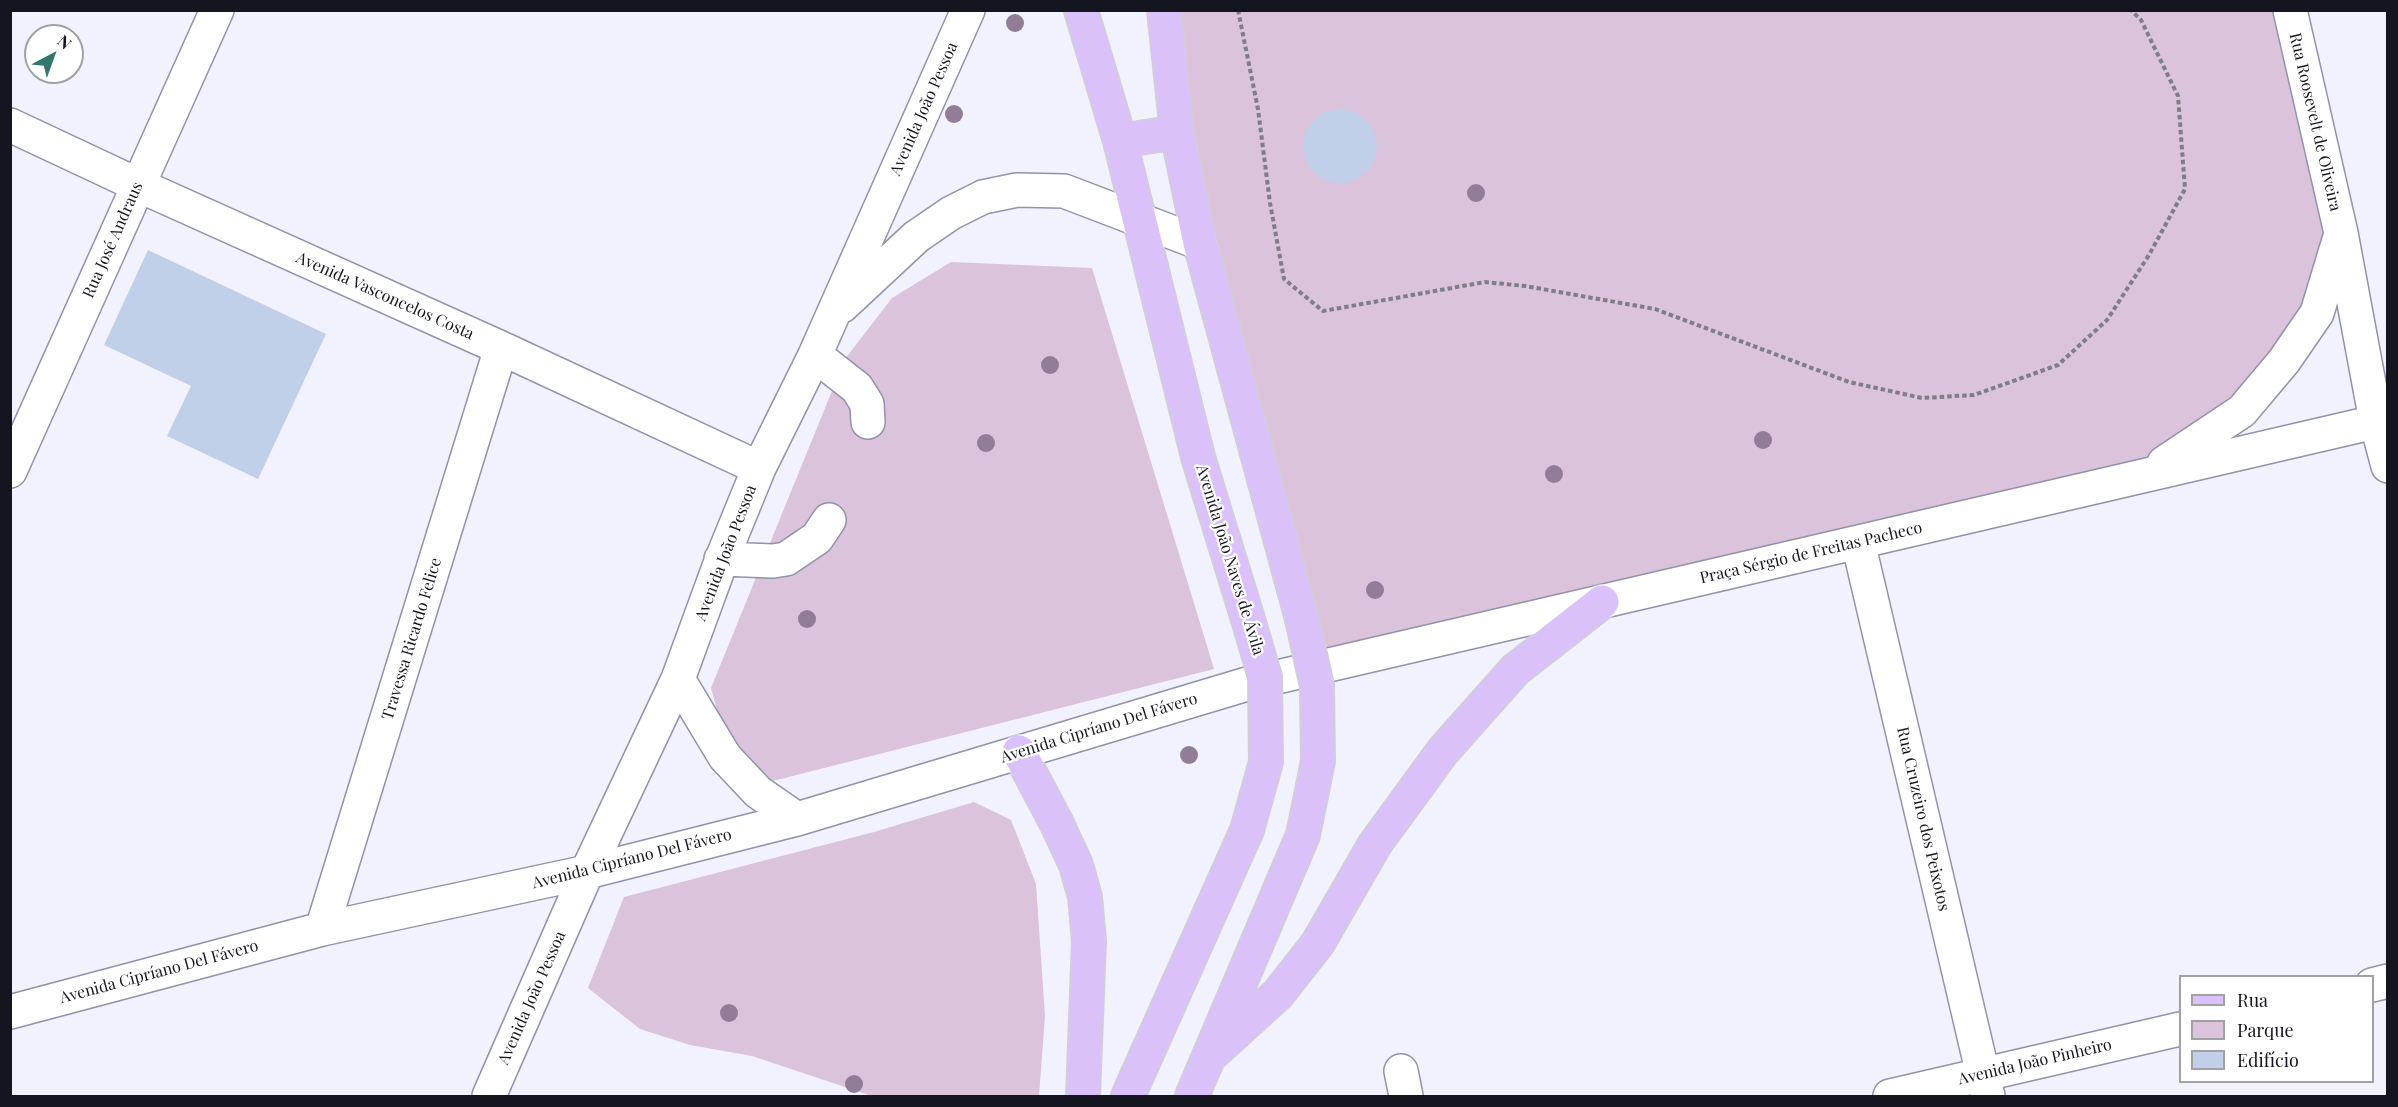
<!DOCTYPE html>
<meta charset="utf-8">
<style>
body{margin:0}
#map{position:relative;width:2398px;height:1107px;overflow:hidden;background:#f1f2fd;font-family:"Playfair Display",serif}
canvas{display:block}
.frame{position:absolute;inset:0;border:12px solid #14151e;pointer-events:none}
.legend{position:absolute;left:2179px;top:975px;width:195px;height:108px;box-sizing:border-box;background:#fff;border:2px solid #a1a1a5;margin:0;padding:8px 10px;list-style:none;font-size:18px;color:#14151e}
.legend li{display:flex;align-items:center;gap:12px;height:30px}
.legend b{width:30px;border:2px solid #a1a1a5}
.north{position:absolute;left:24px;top:24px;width:60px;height:60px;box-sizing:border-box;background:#fff;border:2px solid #a1a1a5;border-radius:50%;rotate:41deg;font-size:16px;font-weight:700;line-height:24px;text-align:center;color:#14151e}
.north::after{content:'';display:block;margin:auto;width:21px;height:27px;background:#32776b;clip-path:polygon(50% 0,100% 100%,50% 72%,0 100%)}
</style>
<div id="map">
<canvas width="2398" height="1107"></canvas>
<div class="frame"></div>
<ul class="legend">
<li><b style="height:8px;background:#dbc1fa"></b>Rua</li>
<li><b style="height:16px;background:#dac3db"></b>Parque</li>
<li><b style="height:16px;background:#c2cfe8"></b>Edifício</li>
</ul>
<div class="north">N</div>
</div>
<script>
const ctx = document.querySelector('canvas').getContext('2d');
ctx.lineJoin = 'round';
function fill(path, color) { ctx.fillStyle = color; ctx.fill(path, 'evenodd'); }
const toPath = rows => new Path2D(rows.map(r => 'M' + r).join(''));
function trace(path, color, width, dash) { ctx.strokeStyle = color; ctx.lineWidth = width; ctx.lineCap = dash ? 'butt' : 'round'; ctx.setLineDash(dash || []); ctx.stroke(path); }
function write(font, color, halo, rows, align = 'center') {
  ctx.font = font + ' "Playfair Display",serif'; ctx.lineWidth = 4.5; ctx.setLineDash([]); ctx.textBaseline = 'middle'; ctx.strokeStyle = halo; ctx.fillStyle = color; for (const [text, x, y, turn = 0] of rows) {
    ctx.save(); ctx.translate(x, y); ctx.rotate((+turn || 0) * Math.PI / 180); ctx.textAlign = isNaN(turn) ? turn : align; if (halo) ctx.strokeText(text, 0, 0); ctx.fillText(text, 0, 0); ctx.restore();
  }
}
fill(toPath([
 [1166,11,2290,11,2341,233,2284,361,2148,474,1328,666,1200,243],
 [951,262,1092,268,1214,669,761,784,724,736,711,688,845,359,892,298],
 [974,802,1011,820,1036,884,1045,1016,1039,1096,872,1096,752,1056,690,1045,640,1029,588,988,624,897,874,832]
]), '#dac3db');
fill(toPath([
 '1303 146a37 37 0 1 1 74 0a37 37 0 1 1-74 0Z',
 [148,250,326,334,258,479,167,436,191,386,104,345]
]), '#c2cfe8');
const minor = toPath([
 [2290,10,2341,233,2376,421,2388,466],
 [10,125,138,185,501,348,759,468],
 [842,306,916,237,951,213,983,197,1017,190,1064,191,1200,243],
 [815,355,857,388,867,404,868,422],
 [2164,463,2242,411,2284,361,2317,313,2339,240],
 [10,471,217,10],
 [1858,542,1988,1096],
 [721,559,773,561,786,559,817,538,829,520],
 [678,679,725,757,758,792,797,819],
 [322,929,501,348],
 [2372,985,2388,981],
 [10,1012,322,929,587,872,797,819,1247,684,2388,419],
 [1401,1071,1406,1096],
 [489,1096,587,872,678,679,723,556,759,468,815,355,968,10],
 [1890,1096,2180,1029]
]);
const major = toPath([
 [1081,10,1120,141,1198,457,1247,616],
 [1164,10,1177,132,1200,243,1302,619],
 [1120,141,1177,132],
 [1019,752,1057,824,1076,865,1085,897,1089,941,1083,1096],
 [1212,1054,1278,994,1318,943,1375,844,1443,751,1515,670,1602,602],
 [1128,1096,1247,830,1266,762],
 [1192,1096,1303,835,1318,761]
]);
trace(minor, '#9192ac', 36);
trace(major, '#d0d0d2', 36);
trace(toPath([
 [1238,10,1258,109,1270,203,1284,279,1323,311,1485,282,1525,286,1655,309,1849,382,1922,398,1974,395,2058,365,2107,320,2149,255,2185,189,2178,96,2141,20,2131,10]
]), '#7d7e88', 4, [4.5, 3]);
trace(minor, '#fff', 33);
trace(major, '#dbc1fa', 33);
const majorBridge = toPath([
 [1247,616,1265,677,1266,762],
 [1302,619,1317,686,1318,761]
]);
trace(majorBridge, '#d0d0d2', 36, []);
trace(majorBridge, '#dbc1fa', 33);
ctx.fillStyle = '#927d98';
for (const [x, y] of [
 [1015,23],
 [954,114],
 [1476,193],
 [1050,365],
 [1763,440],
 [986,443],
 [1554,474],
 [1375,590],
 [807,619],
 [1189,755],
 [729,1013],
 [854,1084]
]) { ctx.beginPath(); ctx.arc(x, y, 9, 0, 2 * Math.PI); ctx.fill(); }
write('16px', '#14151e', '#fff', [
 ["Avenida João Pessoa",924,109,-66],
 ["Rua Roosevelt de Oliveira",2315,122,77],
 ["Rua José Andraus",113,240,-66],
 ["Avenida Vasconcelos Costa",385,296,24],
 ["Avenida João Pessoa",726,553,-69],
 ["Praça Sérgio de Freitas Pacheco",1811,553,-13],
 ["Avenida João Naves de Ávila",1230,560,73],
 ["Travessa Ricardo Felice",412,639,-73],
 ["Avenida Cipríano Del Fávero",1099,728,-17],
 ["Rua Cruzeiro dos Peixotos",1923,819,77],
 ["Avenida Cipríano Del Fávero",632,859,-14],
 ["Avenida Cipríano Del Fávero",159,972,-15],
 ["Avenida João Pessoa",532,998,-66],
 ["Avenida João Pinheiro",2035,1062,-13]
]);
</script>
